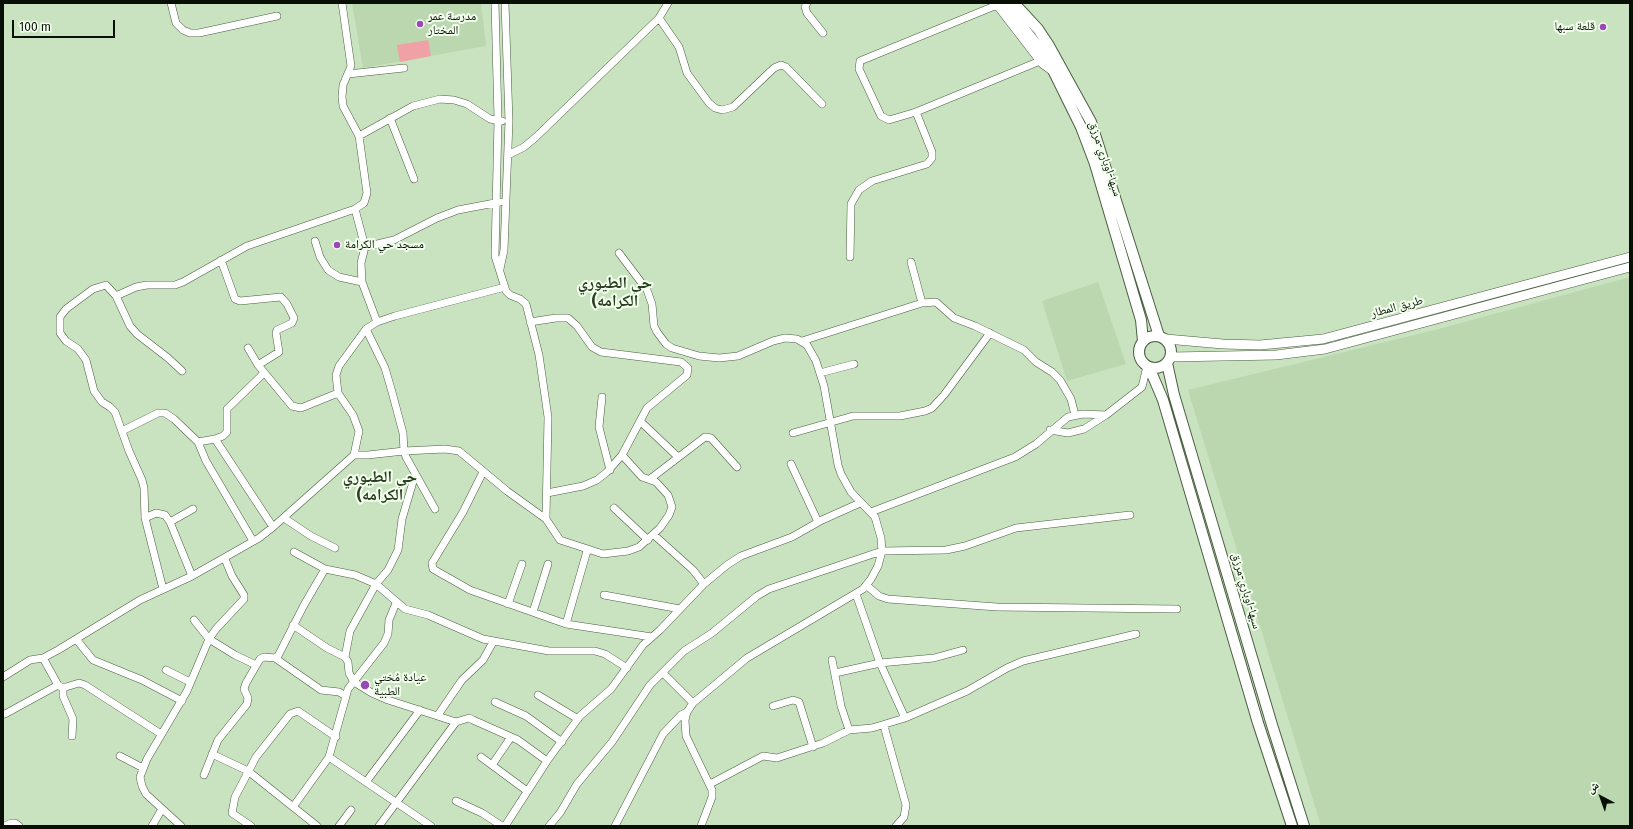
<!DOCTYPE html>
<meta charset="utf-8">
<style>
body{margin:0}
#map{position:relative;width:1633px;height:829px;overflow:hidden;background:#c9e2bf;font-family:"Fira Sans","Noto Naskh Arabic",sans-serif}
canvas{display:block}
.frame{position:absolute;inset:0;border:4px solid #081005;pointer-events:none}
.north{position:absolute;left:1581px;top:777px;width:40px;height:40px;-webkit-text-stroke:3px #f2ffed;paint-order:stroke;rotate:319deg;font-size:11px;font-weight:700;line-height:16px;text-align:center;color:#081005}
.north::after{content:'';display:block;margin:auto;width:14px;height:18px;background:#081005;clip-path:polygon(50% 0,100% 100%,50% 72%,0 100%)}
.scale{position:absolute;left:12px;top:20px;width:103px;height:18px;box-sizing:border-box;border:2px solid #081005;border-top:0;padding-left:5px;font-size:12px;line-height:14px;white-space:nowrap;color:#081005;-webkit-text-stroke:3px #f2ffed;paint-order:stroke}
</style>
<div id="map">
<canvas width="1633" height="829"></canvas>
<div class="frame"></div>
<div class="north">ش</div>
<div class="scale">100 m</div>
</div>
<script>
const ctx = document.querySelector('canvas').getContext('2d');
ctx.lineJoin = 'round';
function fill(path, color) { ctx.fillStyle = color; ctx.fill(path, 'evenodd'); }
const toPath = rows => new Path2D(rows.map(r => 'M' + r).join(''));
function trace(path, color, width, dash) { ctx.strokeStyle = color; ctx.lineWidth = width; ctx.lineCap = dash ? 'butt' : 'round'; ctx.setLineDash(dash || []); ctx.stroke(path); }
function write(font, color, halo, rows, align = 'center') {
  ctx.font = font + ' "Fira Sans","Noto Naskh Arabic",sans-serif'; ctx.lineWidth = 4; ctx.setLineDash([]); ctx.textBaseline = 'middle'; ctx.strokeStyle = halo; ctx.fillStyle = color; for (const [text, x, y, turn = 0] of rows) {
    ctx.save(); ctx.translate(x, y); ctx.rotate((+turn || 0) * Math.PI / 180); ctx.textAlign = isNaN(turn) ? turn : align; if (halo) ctx.strokeText(text, 0, 0); ctx.fillText(text, 0, 0); ctx.restore();
  }
}
fill(toPath([
 [352,3,481,3,486,46,363,68],
 [1630,277,1630,826,1321,826,1188,390,1435,330],
 [1098,282,1126,364,1067,381,1042,301]
]), '#bad7af');
fill(toPath([
 [428,40,431,56,400,62,397,45]
]), '#f0a1a5');
const minor = toPath([
 [171,3,176,23,183,30,190,33,199,33,277,16],
 [495,3,498,120,495,256,506,291,510,295,520,299,526,304,539,355,548,417,546,519],
 [807,3,805,7,807,13,823,33],
 [995,3,1042,64,1054,73],
 [997,5,860,61,859,69,881,116,889,120,916,112,1040,61],
 [659,18,679,47,687,73,709,103,715,108,722,110,733,107,774,68,781,65,786,67,822,104],
 [348,74,404,68],
 [390,118,414,179],
 [359,136,413,106,440,99,454,100,467,104,490,119,502,121],
 [508,155,524,147,536,137,659,18,668,3],
 [355,209,365,247,361,263,362,282,377,322],
 [315,241,320,257,328,270,339,277,362,282],
 [365,247,394,240,437,218,458,210,500,202],
 [619,253,647,290,652,304,654,326,657,332,666,344,672,348,699,356,719,358,738,356,773,341,785,338,797,339,807,345,816,361,824,386,838,465,841,474,851,492,875,517,881,538,882,551,878,566,871,579,863,589,747,658,693,703,687,712,685,720,686,736,712,790,712,797,701,826],
 [850,257,851,204,859,190,872,181,927,164,932,158,932,152,916,112],
 [221,260,235,299,240,301,281,297,287,304,294,318,292,323,277,330,276,333,279,352,258,365],
 [911,262,922,303],
 [500,269,504,250,509,121,505,3],
 [116,296,136,287,147,285,175,285,183,282,247,246,355,209,364,203,367,193,359,136,343,106,342,97,343,85,351,66,342,3],
 [530,322,556,318,568,318,577,326,592,347,601,352,681,362,688,368,687,375,647,408,622,455,607,472,597,480,583,486,547,493],
 [366,329,385,368,392,392,403,433,404,451,406,457,435,509],
 [802,341,922,303,936,302,954,318,975,326,1024,350,1036,362,1052,372,1060,380,1071,399,1075,415],
 [248,348,258,365,292,406,301,408,338,393],
 [820,373,854,364],
 [602,397,599,427,610,470],
 [640,421,678,457],
 [1050,430,1068,433,1084,429,1106,415],
 [122,431,158,413,165,413,174,419,198,442,206,461,253,541],
 [793,433,853,416,900,416,925,411,932,408,944,395,990,333],
 [215,439,223,436,227,432,227,409,264,373],
 [198,442,215,439,273,527],
 [354,455,368,455,404,451,445,449,459,451,507,491,546,519,560,540,603,554,628,551,639,547,660,528,669,515,672,507,668,495,656,482,642,477,622,455],
 [791,464,818,522],
 [483,472,463,512,432,563,433,569,470,590,566,624,652,637],
 [650,479,705,437,711,438,737,467],
 [614,508,648,540],
 [871,512,1015,457,1036,444,1068,417,1083,414,1106,415,1142,387,1147,366],
 [145,518,156,513,165,515,170,522,192,576],
 [284,518,311,536,335,548],
 [170,522,193,509],
 [654,535,693,570,704,584],
 [294,552,325,569,355,575,376,584,405,609,428,615,483,639,549,651,595,651,605,654,627,668],
 [866,585,879,596,888,599,997,607,1177,609],
 [163,589,145,518,144,488,142,480,129,451,115,412,110,407,102,402,94,391,86,360,78,349,66,341,60,333,60,317,66,309,93,289,106,285,116,296,130,326,137,334,168,358,182,371],
 [856,594,880,663,905,718],
 [604,595,680,609],
 [508,604,522,564],
 [533,612,548,564],
 [194,620,209,639,235,655,256,665],
 [566,624,587,551],
 [293,625,327,648,345,657,348,662,349,673,354,682,372,693,388,700,456,722,469,718,473,720,518,740,547,761],
 [76,639,93,660,142,680,182,701],
 [345,657,350,631,376,584,388,570,398,550,402,519,415,475],
 [43,658,58,685,61,687,66,687,79,683,85,685,161,734],
 [275,658,321,690,339,692,346,696],
 [832,660,841,706,849,730],
 [166,670,190,682],
 [663,673,693,703],
 [835,673,880,663,934,658,963,650],
 [3,677,30,660,43,658,58,650,140,600,192,576,259,538,273,527,354,455,359,431,353,415,338,393,336,375,339,366,366,329,377,322,395,316,505,287],
 [63,687,63,696,73,719,72,736],
 [538,695,578,719],
 [495,702,526,716,562,742],
 [773,706,793,700,799,702,813,747],
 [5,714,58,685],
 [438,715,462,680,483,660,493,642],
 [884,726,906,805,904,817,896,826],
 [212,754,248,771,317,826],
 [120,756,143,768],
 [329,757,431,826],
 [481,757,527,791],
 [492,765,511,737],
 [204,775,218,740,247,704,248,698,244,689,246,683,260,659,264,657,275,658,278,656,304,605,325,569],
 [366,782,420,710],
 [710,784,763,756,777,758,823,743,849,730,872,728,905,718,967,691,1007,668,1023,661,1136,634],
 [456,801,482,813,502,826],
 [293,807,329,757,348,689,384,643,388,634,389,620,396,603],
 [5,826,11,823,15,823,19,826],
 [152,826,162,809],
 [181,826,146,794,142,786,140,777,147,759,187,691,209,639,216,629,244,599,244,595,232,576,225,559],
 [251,826,232,813,235,797,256,757,290,714,298,711,336,737],
 [339,826,351,810],
 [379,826,456,722],
 [505,826,547,761,580,716,611,689,643,645,660,630,704,584,727,565,741,556,792,537,822,520,860,503],
 [549,826,560,813,577,784,612,742,650,685,684,651,712,633,757,596,769,589,882,551,946,550,965,546,1016,528,1130,515],
 [615,826,663,734,681,715,687,712]
]);
const major = toPath([
 [1166,339,1223,344,1260,345,1323,339,1630,257],
 [1171,357,1276,355,1325,349,1630,267]
]);
const highway = toPath([
 [1004,3,1047,58,1081,127,1095,164,1141,320,1143,341],
 [1014,3,1038,29,1048,44,1091,122,1159,336],
 '1139 352a16 16 0 1 1 32 0a16 16 0 1 1-32 0Z',
 [1167,363,1174,395,1272,725,1304,826],
 [1149,367,1163,400,1258,723,1292,826]
]);
trace(minor, '#4a5f41', 8);
trace(major, '#4a5f41', 10);
trace(highway, '#4a5f41', 12);
trace(minor, '#fff', 7);
trace(major, '#fff', 9);
trace(highway, '#fff', 10);
for (const [x, y, r, color] of [
 [420,24,4,"#9b48b7"],
 [1603,27,4,"#9b48b7"],
 [337,245,4,"#9b48b7"],
 [365,685,5,"#9b48b7"]
]) { const dot = new Path2D(); dot.arc(x, y, r, 0, 2 * Math.PI); ctx.fillStyle = color; ctx.fill(dot); trace(dot, '#f2ffed', 1.5); }
write('12px', '#081005', '#f2ffed', [
 ["مدرسة عمر",428,17],
 ["المختار",428,31],
 ["قلعة سبها",1595,27,"right"],
 ["مسجد حي الكرامة",345,245],
 ["عيادة مُختي",374,678],
 ["الطبية",374,692]
], 'left');
write('12px', '#081005', '#f2ffed', [
 ["سبها-اوباري-مرزق",1105,159,71],
 ["طريق المطار",1397,307,-15],
 ["سبها-اوباري-مرزق",1246,591,74]
]);
write('bold 16px', '#2a3e21', '#f2ffed', [
 ["حي الطيوري",615,284],
 ["(الكرامه",615,302],
 ["حي الطيوري",380,478],
 ["(الكرامه",380,496]
]);
</script>
